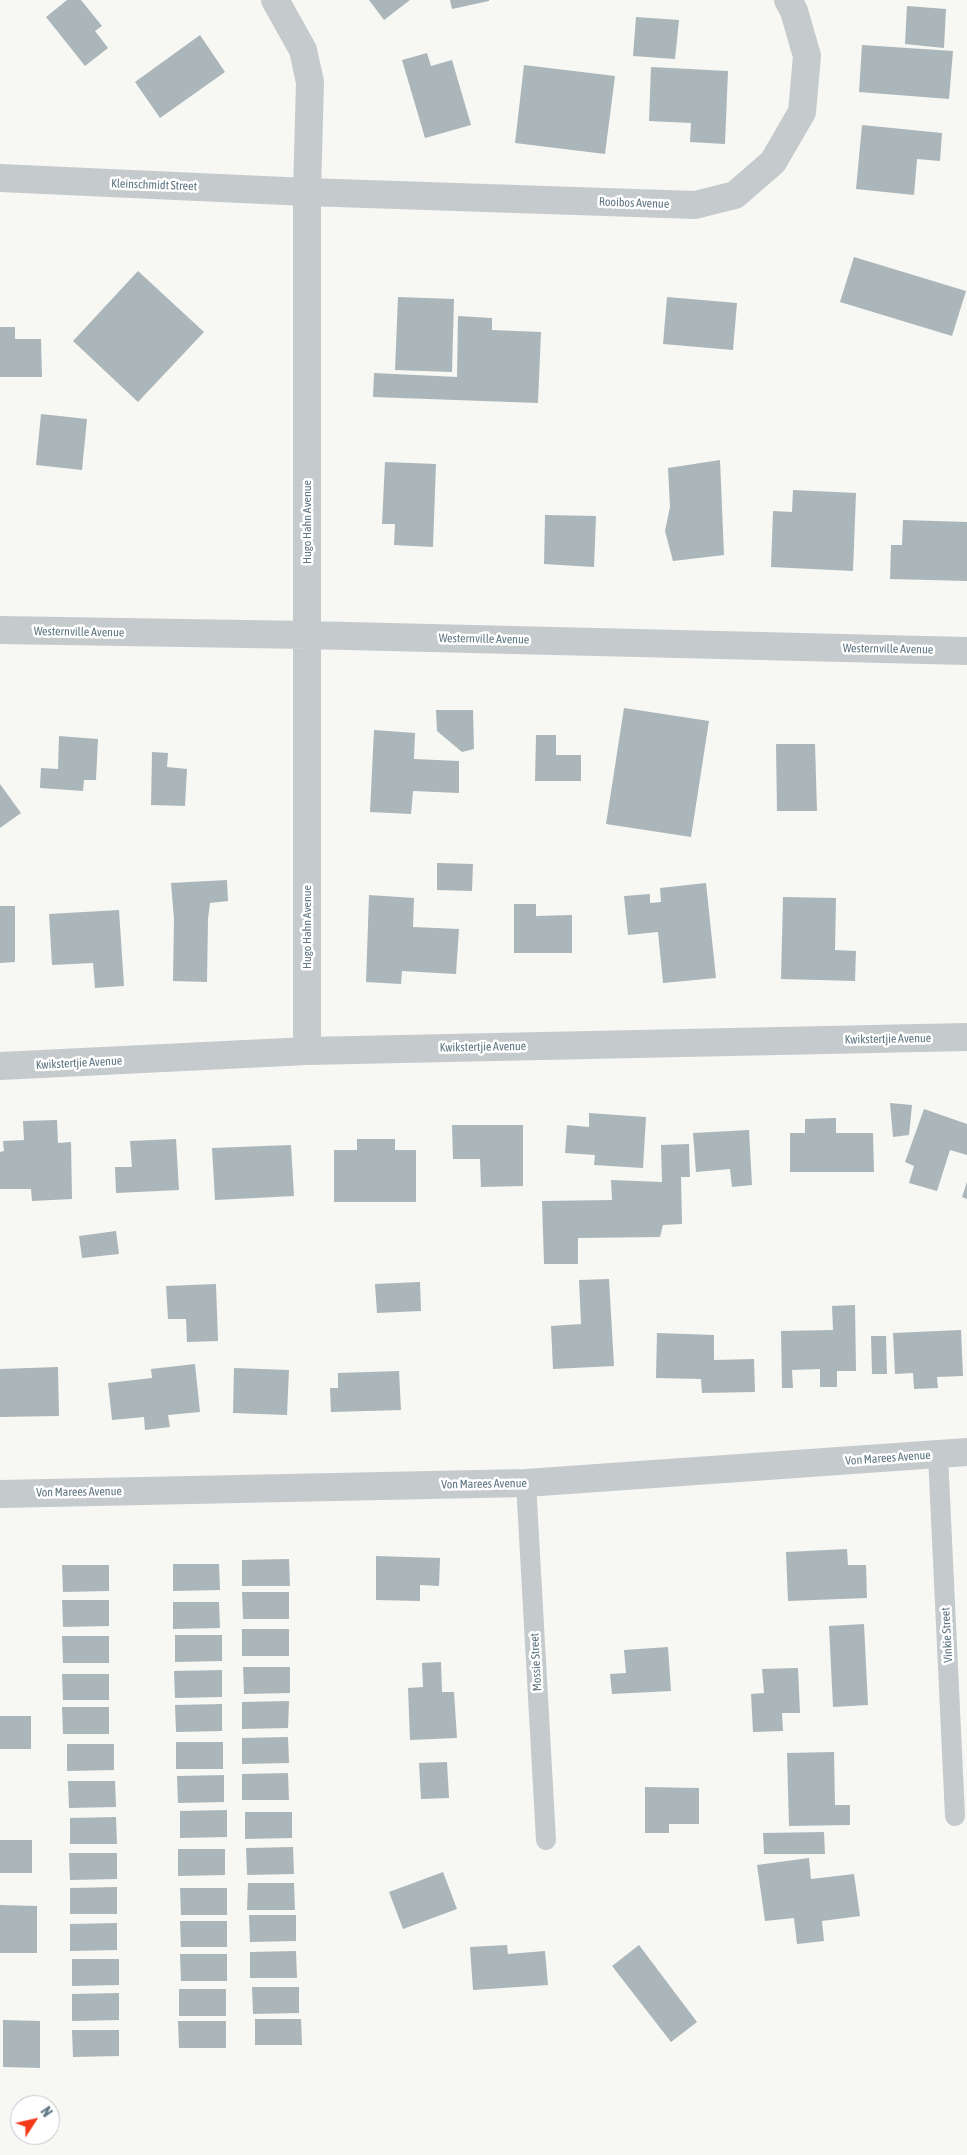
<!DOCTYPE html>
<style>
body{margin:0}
#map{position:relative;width:967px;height:2155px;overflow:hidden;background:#f7f7f4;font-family:"Asap Condensed",sans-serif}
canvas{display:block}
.north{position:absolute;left:10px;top:2095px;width:50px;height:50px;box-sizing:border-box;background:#fff;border:1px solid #bfc8cd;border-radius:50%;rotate:55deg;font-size:14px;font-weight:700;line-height:20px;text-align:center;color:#607682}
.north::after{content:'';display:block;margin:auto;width:18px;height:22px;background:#f33919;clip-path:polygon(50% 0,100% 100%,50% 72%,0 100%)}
</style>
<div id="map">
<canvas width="967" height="2155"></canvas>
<div class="north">N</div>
</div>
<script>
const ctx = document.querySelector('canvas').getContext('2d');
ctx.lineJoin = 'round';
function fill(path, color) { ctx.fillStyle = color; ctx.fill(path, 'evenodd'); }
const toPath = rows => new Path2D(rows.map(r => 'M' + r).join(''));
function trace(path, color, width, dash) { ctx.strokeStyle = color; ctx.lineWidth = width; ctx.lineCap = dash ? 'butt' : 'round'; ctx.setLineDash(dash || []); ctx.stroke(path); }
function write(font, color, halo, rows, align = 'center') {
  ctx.font = font + ' "Asap Condensed",sans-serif'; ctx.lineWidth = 5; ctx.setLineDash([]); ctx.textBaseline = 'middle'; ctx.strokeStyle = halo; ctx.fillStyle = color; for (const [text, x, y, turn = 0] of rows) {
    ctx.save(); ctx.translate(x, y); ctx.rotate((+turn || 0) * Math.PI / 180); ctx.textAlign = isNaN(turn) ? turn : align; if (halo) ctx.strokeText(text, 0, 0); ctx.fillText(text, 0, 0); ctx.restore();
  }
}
fill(toPath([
 [67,0,81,0,102,26,95,31,108,48,85,66,46,17],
 [369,0,410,0,384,20],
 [450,0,489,0,489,1,452,9],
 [907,6,946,9,944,48,905,44],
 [636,17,679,20,675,59,633,56],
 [200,35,225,72,160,118,135,82],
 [862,45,953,51,949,99,859,92],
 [427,53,431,66,452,60,471,125,425,138,402,60],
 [524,65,615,76,605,154,515,143],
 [651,67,728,71,725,144,690,142,691,123,649,121],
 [862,125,942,133,940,161,917,159,914,195,856,189],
 [854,257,966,291,952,336,840,302],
 [138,271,204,332,138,402,73,341],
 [398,297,454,299,452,372,395,370],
 [667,297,737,303,733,350,663,344],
 [458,316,492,318,492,330,541,332,538,403,373,397,374,373,457,377],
 [0,327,15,327,15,339,41,339,42,377,0,377],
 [41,414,87,419,82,470,36,465],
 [720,460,724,555,673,561,665,531,670,507,668,468],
 [385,462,436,464,433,547,394,545,395,524,382,524],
 [793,490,856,493,853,571,771,567,773,511,792,512],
 [545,515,596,516,594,567,544,564],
 [903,520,967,522,967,581,890,579,891,545,902,545],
 [624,708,709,721,691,837,606,824],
 [436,710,473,710,474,749,462,752,437,731],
 [374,730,415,733,414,759,459,761,459,793,413,791,411,814,370,812],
 [536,735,556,735,556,755,581,755,581,781,535,781],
 [59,736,98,739,96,780,84,780,83,791,40,788,41,768,58,769],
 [776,744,815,744,817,811,777,811],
 [152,752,168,753,167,767,187,769,185,806,151,805],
 [0,784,21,813,0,828],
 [437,863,473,864,472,891,437,890],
 [227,880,228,901,210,903,208,919,207,982,173,981,174,919,171,883],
 [706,883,716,978,663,983,658,932,628,935,624,896,650,894,650,903,661,902,660,888],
 [369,895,414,898,413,927,459,929,456,974,402,971,401,984,366,982],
 [783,897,836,898,835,950,856,951,855,981,781,979],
 [514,904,536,904,536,916,572,915,572,953,514,953],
 [0,906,15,906,15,962,0,963],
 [119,910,124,986,95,988,93,963,52,965,49,914],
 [890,1103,912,1105,909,1135,893,1137],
 [924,1109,967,1124,967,1155,950,1150,937,1191,909,1183,914,1166,905,1162],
 [589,1113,646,1117,643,1168,594,1165,595,1155,565,1153,567,1125,589,1127],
 [836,1118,836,1133,873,1133,874,1172,790,1172,790,1133,805,1133,805,1119],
 [57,1120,58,1143,71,1142,72,1199,32,1201,31,1189,0,1189,0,1152,4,1151,3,1141,24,1140,23,1121],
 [452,1125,523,1125,523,1186,481,1187,480,1159,453,1159],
 [749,1130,752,1185,732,1187,730,1169,696,1172,693,1133],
 [176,1139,179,1190,116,1193,115,1167,132,1167,130,1141],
 [357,1139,395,1139,395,1150,416,1150,416,1202,334,1202,334,1150,357,1150],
 [689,1144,690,1177,681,1177,682,1224,663,1225,660,1237,578,1238,578,1264,544,1264,542,1201,612,1200,611,1180,662,1182,661,1145],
 [291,1145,294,1196,215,1200,212,1148],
 [967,1182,967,1199,962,1197],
 [116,1231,119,1254,82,1258,79,1236],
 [609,1279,614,1366,553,1369,551,1326,581,1324,579,1280],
 [420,1282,421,1311,377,1313,375,1284],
 [216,1284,218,1341,187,1342,186,1319,168,1319,166,1286],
 [855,1305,856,1371,837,1371,837,1387,820,1387,820,1369,792,1370,793,1388,782,1388,781,1331,833,1330,832,1306],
 [961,1330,963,1376,937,1377,938,1388,914,1389,913,1373,895,1374,893,1333],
 [657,1333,714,1335,714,1360,754,1359,755,1392,702,1393,701,1379,656,1378],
 [871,1336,886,1336,887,1374,872,1374],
 [195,1364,200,1412,168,1415,170,1427,145,1430,144,1417,112,1420,108,1383,152,1378,151,1369],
 [58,1367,59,1416,0,1417,0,1369],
 [234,1368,289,1370,287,1415,233,1413],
 [399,1371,401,1410,331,1412,330,1388,338,1388,338,1373],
 [847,1549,848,1565,866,1565,867,1598,788,1601,786,1552],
 [376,1556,440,1558,439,1586,420,1585,420,1601,376,1600],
 [289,1559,290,1586,242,1586,242,1560],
 [173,1564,219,1564,220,1590,173,1591],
 [62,1565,109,1565,109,1591,63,1592],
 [242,1592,289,1592,289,1619,243,1619],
 [62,1600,109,1600,109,1626,63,1627],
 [173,1602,219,1602,220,1628,173,1629],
 [864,1624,868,1705,833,1707,829,1626],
 [242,1629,289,1629,289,1656,242,1656],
 [175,1635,222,1635,222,1661,175,1662],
 [62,1636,109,1636,109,1663,63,1663],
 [668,1647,671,1691,612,1694,610,1674,626,1673,624,1650],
 [441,1662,442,1692,454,1692,457,1738,410,1740,408,1688,423,1687,422,1663],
 [243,1667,290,1667,290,1693,244,1694],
 [798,1668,800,1713,782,1713,783,1731,753,1732,751,1694,764,1693,762,1669],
 [222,1670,222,1697,175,1698,174,1671],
 [62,1674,109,1674,109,1700,63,1700],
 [289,1701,288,1728,242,1729,242,1702],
 [222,1704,222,1731,176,1732,175,1705],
 [62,1707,109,1707,109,1734,63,1734],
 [0,1716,31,1716,31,1749,0,1749],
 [288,1737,289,1763,242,1764,242,1738],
 [176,1742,223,1742,223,1769,176,1769],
 [67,1744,114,1744,114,1770,67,1771],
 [834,1752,835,1805,850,1805,850,1825,789,1826,787,1753],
 [447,1762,449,1798,421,1799,419,1763],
 [288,1773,289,1800,242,1800,242,1774],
 [224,1775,224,1802,178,1803,177,1776],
 [68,1781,115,1781,116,1807,69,1808],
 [645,1787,699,1788,699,1824,669,1824,669,1833,645,1833],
 [227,1810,227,1837,180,1838,180,1811],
 [245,1812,292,1812,292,1838,245,1839],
 [116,1817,117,1844,70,1844,70,1818],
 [824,1832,825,1854,764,1854,763,1833],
 [0,1840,32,1840,32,1873,0,1873],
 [293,1847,294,1874,247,1875,246,1848],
 [178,1849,225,1849,225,1875,178,1876],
 [69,1853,117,1853,117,1879,70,1880],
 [809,1858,811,1879,854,1874,860,1916,822,1921,824,1941,797,1944,794,1918,765,1921,757,1865],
 [443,1872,457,1909,403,1929,389,1892],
 [248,1883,294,1883,295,1910,247,1910],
 [117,1887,117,1914,70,1914,70,1888],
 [180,1888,227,1888,227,1915,181,1915],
 [0,1905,37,1906,37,1953,0,1953],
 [249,1915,296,1915,296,1941,250,1942],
 [180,1921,227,1921,227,1947,181,1947],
 [117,1923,117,1950,70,1951,70,1924],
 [507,1945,508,1954,545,1951,548,1985,473,1990,470,1947],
 [639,1945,697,2022,671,2042,612,1966],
 [296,1951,297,1978,250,1978,250,1952],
 [180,1954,227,1954,227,1981,181,1981],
 [72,1959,119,1959,119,1985,72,1986],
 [252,1987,299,1987,299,2013,253,2014],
 [179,1989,226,1989,226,2016,179,2016],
 [119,1993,119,2020,72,2021,72,1994],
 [255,2019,301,2019,302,2045,255,2045],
 [3,2020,40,2021,40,2068,3,2067],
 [178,2021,226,2021,226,2048,179,2048],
 [72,2030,119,2030,119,2056,73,2057]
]), '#abb6ba');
trace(toPath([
 [938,1455,955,1816],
 [526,1483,546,1840]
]), '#c5cacd', 20);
trace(toPath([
 [275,0,303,50,310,82,307,192,307,1051],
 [0,178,307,192,695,205,735,195,773,162,802,112,807,56,794,11,788,0],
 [0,630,307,635,967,651],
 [0,1066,307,1051,967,1037],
 [0,1494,526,1483,967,1452]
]), '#c5cacd', 28);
write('12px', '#607682', '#fff', [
 ["Kleinschmidt Street",154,185,2],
 ["Rooibos Avenue",634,203,2],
 ["Hugo Hahn Avenue",307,522,-90],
 ["Westernville Avenue",79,632,1],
 ["Westernville Avenue",484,639,1],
 ["Westernville Avenue",888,649,1],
 ["Hugo Hahn Avenue",307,927,-90],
 ["Kwikstertjie Avenue",888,1039,-1],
 ["Kwikstertjie Avenue",483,1047,-1],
 ["Kwikstertjie Avenue",79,1063,-3],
 ["Von Marees Avenue",888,1458,-4],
 ["Von Marees Avenue",484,1484,-1],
 ["Von Marees Avenue",79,1492,-1],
 ["Vinkie Street",947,1635,-93],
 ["Mossie Street",536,1662,-93]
]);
</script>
